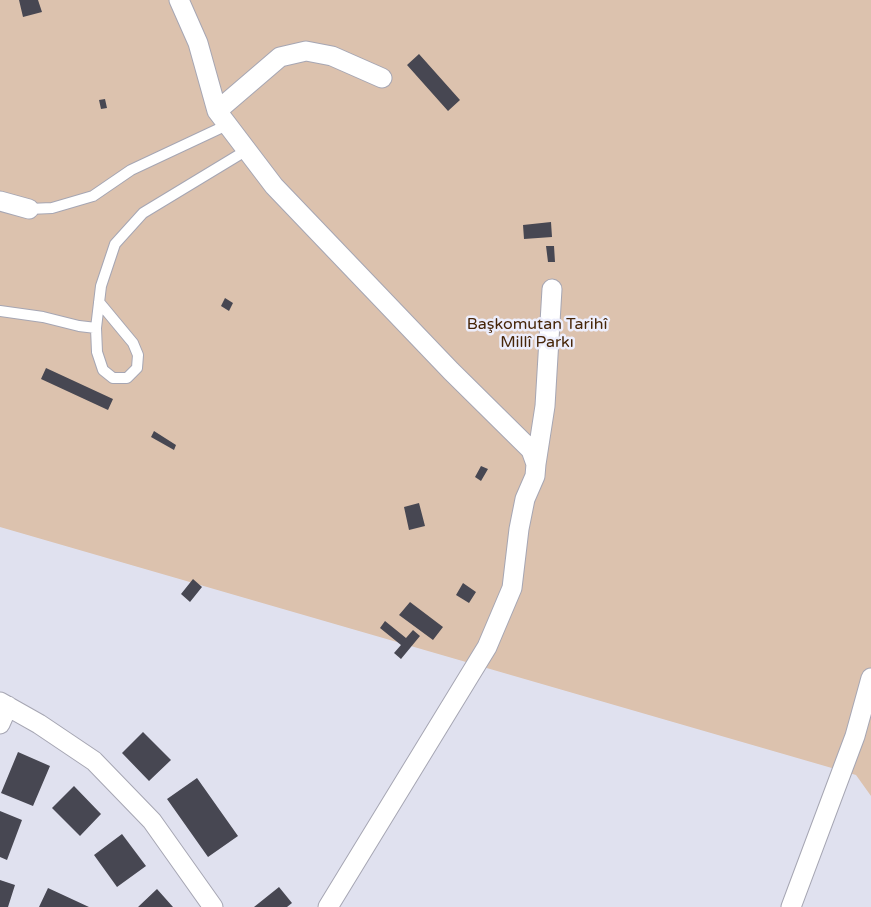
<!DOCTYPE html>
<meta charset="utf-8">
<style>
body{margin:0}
canvas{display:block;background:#e0e1ef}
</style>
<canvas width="871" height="907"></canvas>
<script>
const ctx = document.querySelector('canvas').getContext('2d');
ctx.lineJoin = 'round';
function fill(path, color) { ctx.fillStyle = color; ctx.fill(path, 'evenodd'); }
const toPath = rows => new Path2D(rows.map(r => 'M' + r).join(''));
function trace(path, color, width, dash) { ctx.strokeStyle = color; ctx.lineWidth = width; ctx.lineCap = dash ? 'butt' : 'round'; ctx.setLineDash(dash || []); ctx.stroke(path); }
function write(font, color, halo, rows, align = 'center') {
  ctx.font = font + ' "Varela Round",sans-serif'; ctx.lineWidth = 5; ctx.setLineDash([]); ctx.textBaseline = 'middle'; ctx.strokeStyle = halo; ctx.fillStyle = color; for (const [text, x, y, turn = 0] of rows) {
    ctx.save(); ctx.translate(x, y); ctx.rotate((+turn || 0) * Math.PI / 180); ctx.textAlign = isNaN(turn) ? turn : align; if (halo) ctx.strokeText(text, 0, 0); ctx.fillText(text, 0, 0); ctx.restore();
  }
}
fill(toPath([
 [0,0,871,0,871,796,856,775,0,527]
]), '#dcc2ae');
fill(toPath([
 [19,0,38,0,42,12,23,17],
 [419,54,460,100,448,111,407,65],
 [105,99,107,108,101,109,99,100],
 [551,222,552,237,524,239,523,225],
 [546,246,554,246,555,262,548,262],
 [225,298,233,303,229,311,221,306],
 [46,368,113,399,108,410,41,379],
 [154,431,176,445,174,450,151,437],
 [481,466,488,469,481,481,475,477],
 [419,503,425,526,409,530,404,507],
 [193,579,202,587,190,602,181,594],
 [463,583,476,592,469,603,456,595],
 [410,602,443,627,433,640,399,615],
 [385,621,406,638,413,630,420,636,401,659,394,653,401,645,380,628],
 [143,732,171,760,149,781,122,753],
 [18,752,50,766,33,806,1,793],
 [197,778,238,836,208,857,167,799],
 [74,786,101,814,80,836,52,808],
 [0,811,22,820,7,860,0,857],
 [122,834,146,866,117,887,94,855],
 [0,880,15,885,8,907,0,907],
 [279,887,292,903,287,907,254,907],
 [48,888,89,907,39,907],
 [157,889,173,907,138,907]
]), '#474752');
const lane = toPath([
 [29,209,52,208,93,196,131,170,227,125],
 [99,302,133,343,138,355,137,368,127,378,113,378,103,370,97,352,96,328,101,286,115,244,143,213,247,150],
 [0,311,43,317,79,326,96,328]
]);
const street = toPath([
 [179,0,198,43,217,111,274,186,451,371,531,450,536,464,535,476,525,499,519,529,512,588,487,647,328,907],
 [217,111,280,57,306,51,332,56,382,78],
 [0,201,29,209],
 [536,464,545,406,552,289],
 [0,702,39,724,94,761,152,821,213,907],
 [0,724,8,706],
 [791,907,855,736,871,678]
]);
trace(lane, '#a6a6b3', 12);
trace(street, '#a6a6b3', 21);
trace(lane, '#fff', 10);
trace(street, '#fff', 19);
write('16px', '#462508', '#edeefc', [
 ["Başkomutan Tarihî",537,325],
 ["Millî Parkı",537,343]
]);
</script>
